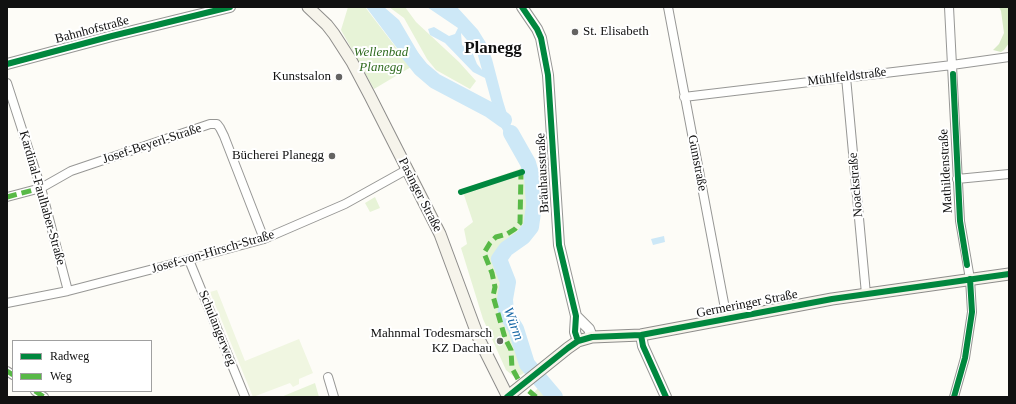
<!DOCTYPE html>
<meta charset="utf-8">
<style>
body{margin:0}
#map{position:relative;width:1016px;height:404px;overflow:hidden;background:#fdfcf7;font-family:Georgia,serif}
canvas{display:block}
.frame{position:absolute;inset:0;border:8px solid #111;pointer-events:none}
.legend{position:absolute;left:12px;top:340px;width:140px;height:52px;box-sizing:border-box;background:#fff;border:1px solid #a0a0a0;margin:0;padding:5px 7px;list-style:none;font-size:12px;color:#111}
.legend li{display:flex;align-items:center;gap:8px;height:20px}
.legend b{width:20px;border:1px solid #a0a0a0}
</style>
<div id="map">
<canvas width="1016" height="404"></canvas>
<div class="frame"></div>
<ul class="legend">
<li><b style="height:5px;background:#00873e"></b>Radweg</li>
<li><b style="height:5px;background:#58b947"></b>Weg</li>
</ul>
</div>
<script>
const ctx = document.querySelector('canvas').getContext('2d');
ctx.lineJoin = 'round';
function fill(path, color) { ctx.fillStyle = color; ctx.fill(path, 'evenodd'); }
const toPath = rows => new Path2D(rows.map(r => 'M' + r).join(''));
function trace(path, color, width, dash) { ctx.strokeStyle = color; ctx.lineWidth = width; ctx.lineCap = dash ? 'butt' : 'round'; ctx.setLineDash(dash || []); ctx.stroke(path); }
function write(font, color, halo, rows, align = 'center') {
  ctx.font = font + ' Georgia,serif'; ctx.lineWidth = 4; ctx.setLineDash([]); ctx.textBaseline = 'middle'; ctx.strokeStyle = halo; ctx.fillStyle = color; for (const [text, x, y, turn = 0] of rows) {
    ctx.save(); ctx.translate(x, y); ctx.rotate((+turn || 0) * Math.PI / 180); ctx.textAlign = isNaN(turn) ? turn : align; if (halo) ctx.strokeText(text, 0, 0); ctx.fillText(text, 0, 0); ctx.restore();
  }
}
fill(toPath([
 [348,7,365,7,411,67,374,89,341,30],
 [389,7,405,7,416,22,459,62,476,81,470,89,436,70,427,59,404,18],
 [522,168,529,202,527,220,523,232,502,246,495,258,503,282,499,298,503,316,511,330,517,349,527,371,521,375,513,376,506,370,483,319,461,248,467,244,464,229,473,222,462,189],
 [375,197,380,208,370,212,365,203],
 [315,383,319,397,281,397],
 [539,387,548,397,530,397]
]), '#e7f3d7');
fill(toPath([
 [999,7,1009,7,1009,43,1004,50,1001,52,993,50,999,44,1004,33,1001,11]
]), '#d8eac5');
fill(toPath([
 [217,290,245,361,299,339,313,373,299,379,299,384,293,387,290,383,253,397,210,292]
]), '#f0f6e1');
fill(toPath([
 [366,7,384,7,399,20,426,66,421,71,415,72],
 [427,7,457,7,478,30,486,43,492,59,503,101,511,127,520,144,521,152,513,148,496,118,485,78,473,72,445,43,430,35,428,29,434,27,449,36,455,34,458,28],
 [461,33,477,52,482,70,477,64,473,54,462,45],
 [664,236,665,242,653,245,651,239]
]), '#cde8f7');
trace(toPath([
 [409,54,421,69,435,81,490,110,504,120],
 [511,133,528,163,532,177,534,205,531,227,523,237,506,249,499,259,508,282,505,299,506,313,516,329,527,364,555,397]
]), '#cde8f7', 16);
const minor = toPath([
 [668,7,727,319],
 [949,7,960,221,970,279,972,312,965,358,954,397],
 [846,77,866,294],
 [7,83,41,188,68,291],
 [684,97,952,65,1009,57],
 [957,179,1009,174],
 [7,197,41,188,71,171,210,124,217,124,220,128,224,136,264,239],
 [189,260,245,397],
 [7,303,68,291,157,268,264,239,345,204,408,169],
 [7,371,13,375],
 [328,377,334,397],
 [35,391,44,397]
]);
const tertiary = toPath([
 [522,7,537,29,541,38,548,75,559,245,576,316,575,332,578,341],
 [7,64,112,36,230,7],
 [576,316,589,329,592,337],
 [641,335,643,346,666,397]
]);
const secondary = toPath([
 [308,7,327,25,334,34,352,62,370,96,440,234,479,339,508,397],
 [507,397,568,348,578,341,592,337,641,335,832,299,1009,274]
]);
trace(minor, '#979795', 10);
trace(tertiary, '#979795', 12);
trace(secondary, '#8e8d8b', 13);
trace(minor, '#fffffe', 8);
trace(tertiary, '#fffffe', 10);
trace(secondary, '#f6f4eb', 11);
trace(toPath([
 [7,197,41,188],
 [7,371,13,375],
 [518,379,512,368,511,350,505,338,493,296,495,287,492,273,484,253,490,243,496,237,507,234,515,229,520,223,521,173],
 [35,391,44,397],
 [529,391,536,397]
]), '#58b947', 5, [10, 5]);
trace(toPath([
 [522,7,537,29,541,38,548,75,559,245,576,316,575,332,578,341],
 [7,64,112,36,230,7],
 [953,74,960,221,967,265],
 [461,192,522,172],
 [641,335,643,346,666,397],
 [507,397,568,348,578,341,592,337,641,335,832,299,1009,274],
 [954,397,965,358,972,312,970,279]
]), '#00873e', 6);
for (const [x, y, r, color] of [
 [575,32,4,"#646362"],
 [339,77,4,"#646362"],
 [332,156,4,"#646362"],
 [500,341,4,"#646362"]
]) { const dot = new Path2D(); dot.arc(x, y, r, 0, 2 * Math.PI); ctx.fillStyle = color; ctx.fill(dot); trace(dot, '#fff', 1.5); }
write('13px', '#111', '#fff', [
 ["Bahnhofstraße",92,30,-15],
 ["Mühlfeldstraße",847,77,-7],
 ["Josef-Beyerl-Straße",152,144,-18],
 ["Gumstraße",697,163,79],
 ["Mathildenstraße",946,171,-93],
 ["Bräuhausstraße",543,173,-93],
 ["Noackstraße",856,185,-95],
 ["Pasinger Straße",420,195,63],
 ["Kardinal-Faulhaber-Straße",42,198,74],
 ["Josef-von-Hirsch-Straße",213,252,-16],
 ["Germeringer Straße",747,304,-11],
 ["Schulangerweg",217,328,68]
]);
write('13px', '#111', '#fff', [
 ["St. Elisabeth",583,32,"left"],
 ["Kunstsalon",331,77],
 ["Bücherei Planegg",324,156],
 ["Mahnmal Todesmarsch",492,334],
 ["KZ Dachau",492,349]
], 'right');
write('italic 13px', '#2f6b1f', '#fff', [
 ["Wellenbad",381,53],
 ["Planegg",381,68]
]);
write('italic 14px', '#1768a6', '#fff', [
 ["Würm",513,324,69]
]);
write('bold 17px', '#111', '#fff', [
 ["Planegg",493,49]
]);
</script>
